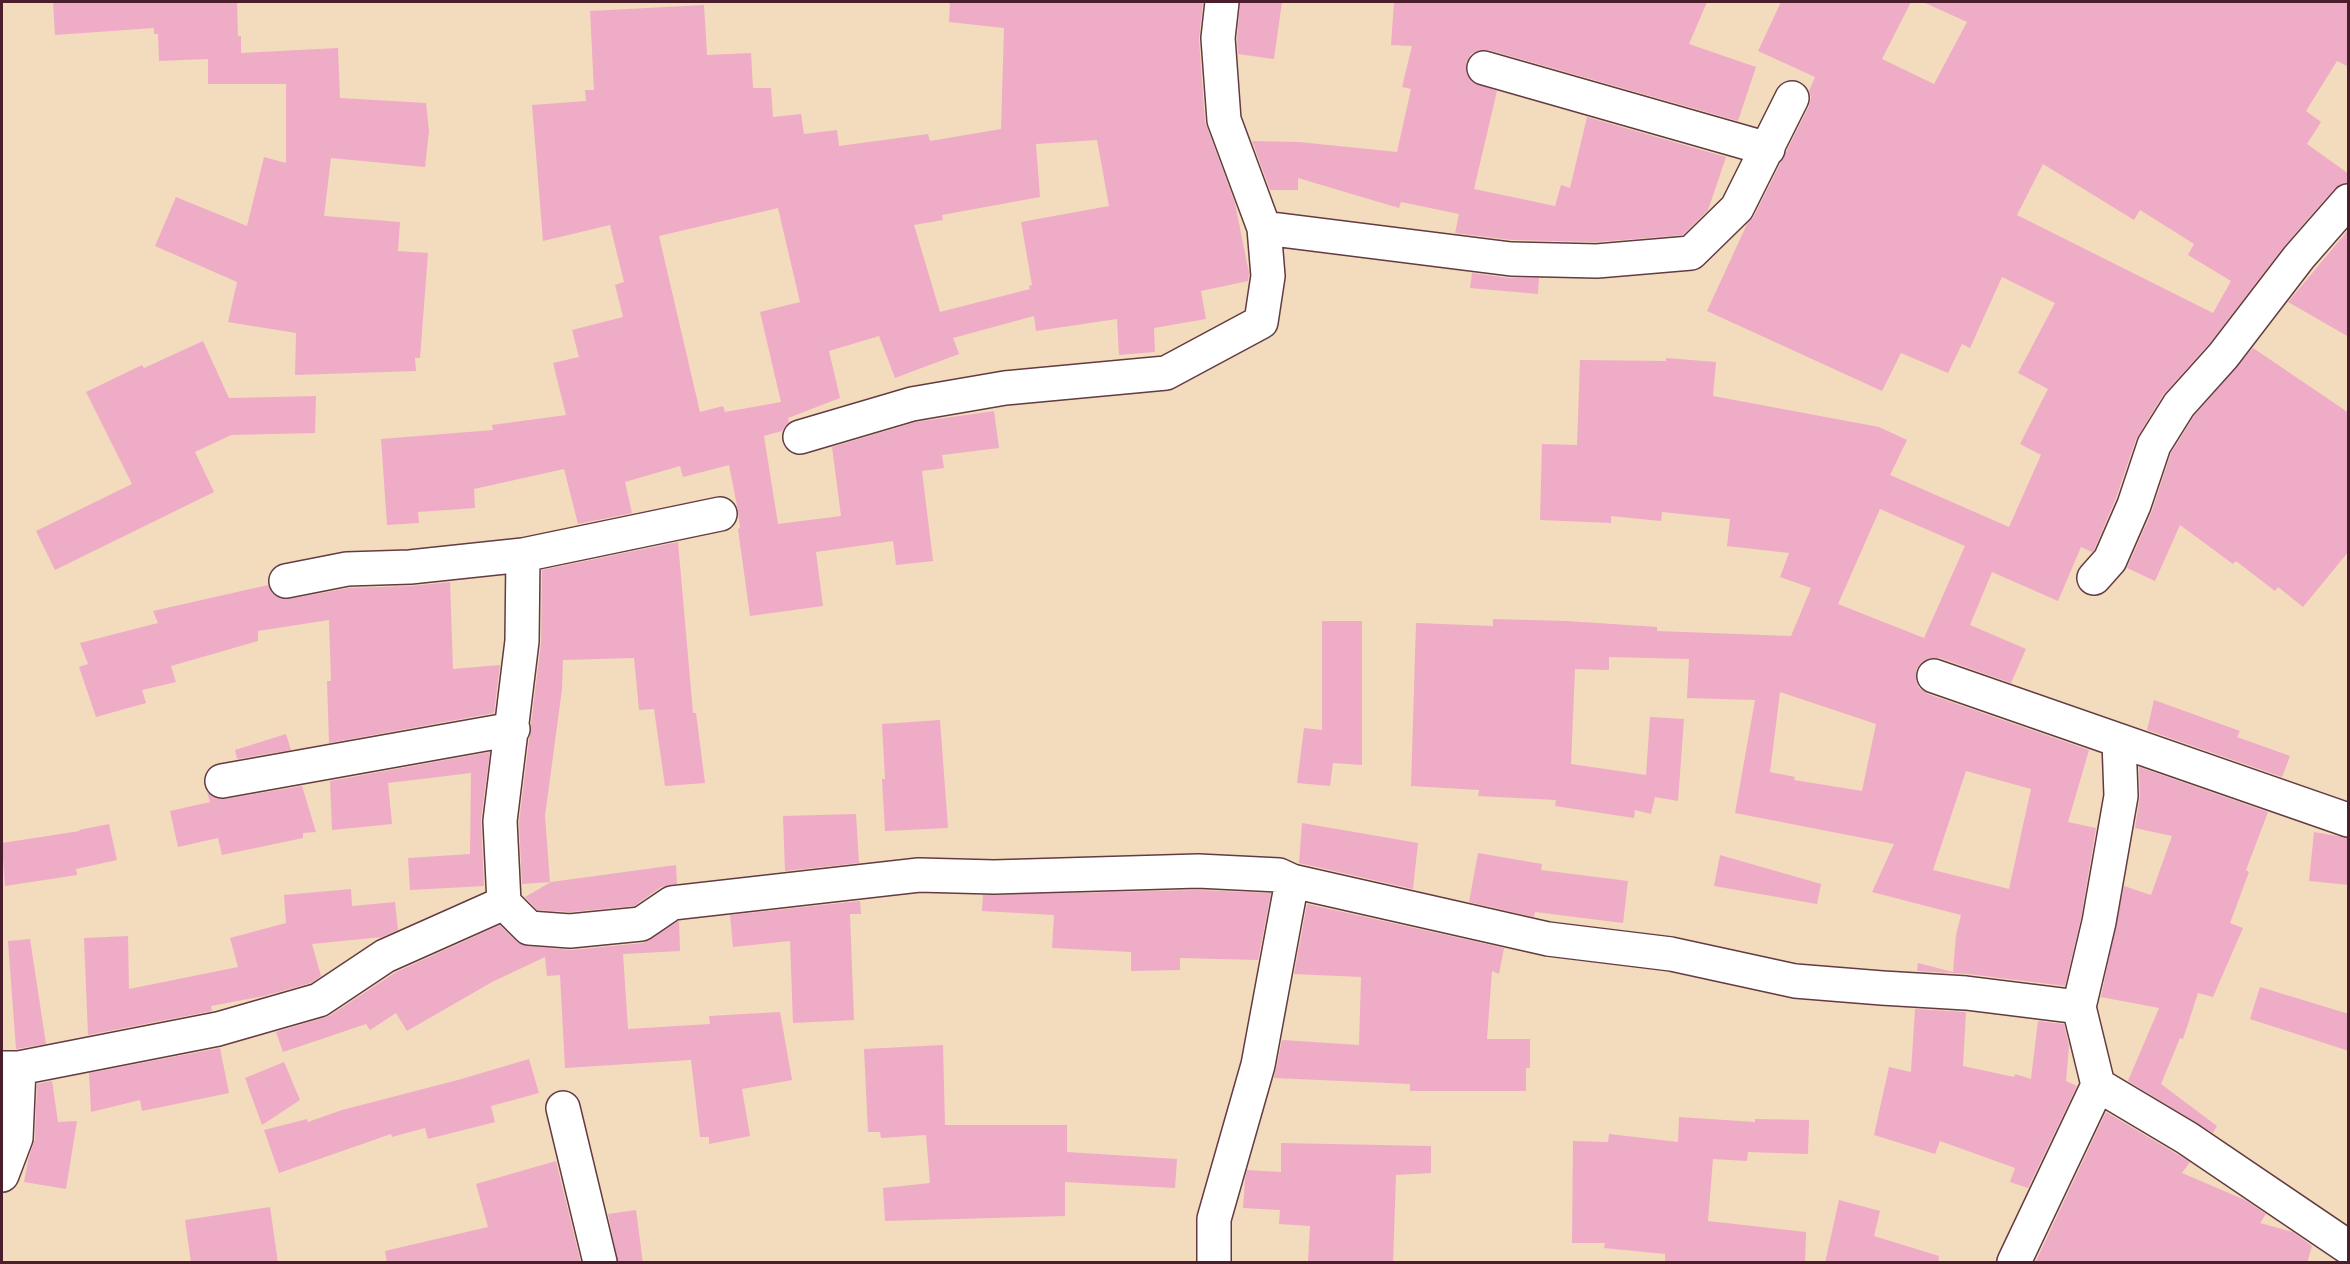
<!DOCTYPE html>
<style>
body{margin:0}
#map{position:relative;width:2350px;height:1264px;overflow:hidden;background:#f3dbbd;font-family:"IM FELL Double Pica",serif}
canvas{display:block}
.frame{position:absolute;inset:0;border:3px solid #4a1f2b;pointer-events:none}
</style>
<div id="map">
<canvas width="2350" height="1264"></canvas>
<div class="frame"></div>
</div>
<script>
const ctx = document.querySelector('canvas').getContext('2d');
ctx.lineJoin = 'round';
function fill(path, color) { ctx.fillStyle = color; ctx.fill(path, 'evenodd'); }
const toPath = rows => new Path2D(rows.map(r => 'M' + r).join(''));
function trace(path, color, width, dash) { ctx.strokeStyle = color; ctx.lineWidth = width; ctx.lineCap = dash ? 'butt' : 'round'; ctx.setLineDash(dash || []); ctx.stroke(path); }
fill(toPath([
 [53,2,237,2,238,36,241,36,241,53,338,48,340,98,426,103,429,131,425,167,331,158,324,216,400,222,398,251,428,253,420,358,415,358,416,371,295,375,296,333,228,322,237,282,155,246,176,197,247,226,264,157,286,163,286,84,208,84,208,59,159,61,158,34,154,34,154,28,55,35],
 [950,2,1203,2,1199,39,1205,122,1235,203,1249,273,1248,281,1201,291,1206,319,1154,328,1155,352,1119,355,1117,319,1036,331,1034,316,953,338,959,354,895,378,879,336,829,351,840,398,788,418,789,422,782,431,764,436,778,524,841,516,832,447,916,422,994,411,999,448,942,455,944,468,922,471,933,561,896,565,893,541,816,552,823,606,750,616,738,529,740,528,738,511,729,465,683,477,680,466,625,482,632,513,578,524,564,469,474,489,475,508,418,512,419,523,387,525,381,439,493,430,492,425,566,415,553,363,579,357,572,330,623,317,615,285,624,282,610,225,543,241,532,105,586,101,585,90,594,90,590,11,704,5,707,55,751,53,753,88,771,88,773,117,801,114,804,134,837,130,839,146,928,134,930,141,1001,129,1004,28,949,22],
 [1097,140,1109,206,1021,222,1032,285,1029,286,1030,289,940,312,914,225,943,220,942,215,1040,197,1036,144],
 [778,208,800,302,760,312,781,402,725,412,723,406,700,412,659,236],
 [1240,2,1282,2,1274,59,1238,54,1237,38],
 [1394,2,1707,2,1689,44,1756,67,1738,121,1489,50,1480,50,1471,54,1466,62,1466,72,1471,81,1497,91,1474,189,1555,206,1561,185,1570,188,1587,117,1726,157,1708,210,1683,235,1596,242,1512,240,1455,233,1459,214,1401,202,1399,208,1298,178,1298,190,1270,190,1252,141,1299,142,1397,152,1411,89,1402,87,1412,46,1391,45],
 [1781,2,1911,2,1882,59,1934,84,1967,22,1923,2,2349,2,2349,67,2337,61,2306,111,2321,122,2307,144,2349,174,2349,183,2341,184,2334,189,2285,245,2209,344,2163,395,2136,439,2116,498,2094,550,2092,552,2081,547,2058,601,1992,572,1970,625,2026,649,2011,683,1940,658,1930,658,1922,661,1916,670,1916,679,1919,688,1928,694,2089,750,2068,822,2096,828,2081,918,2065,986,1968,974,1917,971,1918,963,1953,972,1956,935,1961,915,1872,892,1894,844,1735,813,1755,700,1687,698,1689,659,1609,657,1609,670,1575,669,1571,764,1646,775,1650,717,1684,719,1678,801,1655,797,1651,814,1635,810,1634,818,1555,806,1556,800,1478,796,1479,790,1411,786,1416,623,1493,626,1493,619,1567,621,1657,627,1657,631,1791,636,1811,588,1780,577,1789,553,1727,546,1730,519,1662,512,1661,521,1611,516,1611,523,1540,520,1542,444,1577,445,1580,360,1666,361,1666,358,1716,362,1713,396,1879,427,1907,440,1890,475,2009,527,2041,455,2020,444,2048,389,2018,373,2055,303,2002,277,1970,348,1962,344,1948,373,1901,353,1882,391,1707,311,1747,224,1754,216,1809,106,1811,97,1809,91,1815,77,1758,51],
 [2043,164,2134,220,2140,210,2194,244,2188,255,2231,281,2213,313,2017,215],
 [1880,509,1965,546,1924,638,1838,604],
 [1780,692,1876,724,1862,791,1794,780,1795,777,1770,772],
 [1966,771,2031,789,2009,889,1933,870],
 [2349,229,2349,337,2288,302],
 [1472,273,1509,278,1539,278,1538,294,1470,288],
 [203,341,229,398,316,396,315,433,231,435,195,452,214,492,55,570,36,531,132,484,86,392,142,365,144,368],
 [2253,348,2349,413,2349,551,2303,607,2278,587,2275,591,2236,561,2233,564,2180,525,2155,581,2127,568,2152,511,2171,453,2194,416],
 [678,542,693,713,696,713,705,783,665,786,654,709,639,710,634,658,563,660,562,689,545,816,550,882,522,884,519,822,541,643,542,570],
 [450,582,453,669,500,665,494,713,329,743,327,681,331,681,329,620,258,631,258,641,171,666,176,682,142,690,146,703,96,717,79,667,88,664,80,643,158,623,153,611,268,585,272,593,279,598,289,599,349,588,411,586],
 [1322,621,1362,621,1362,765,1333,763,1330,786,1297,783,1304,728,1322,730],
 [2154,700,2240,731,2237,737,2290,756,2282,777,2147,730],
 [940,720,948,828,885,831,882,779,885,779,882,724],
 [286,734,291,750,237,759,235,750],
 [490,752,481,819,484,886,410,890,408,858,470,854,471,773,388,783,392,824,332,830,330,781],
 [2139,767,2268,812,2246,870,2249,872,2230,923,2243,928,2213,997,2198,993,2183,1039,2180,1038,2161,1084,2217,1126,2213,1133,2128,1081,2159,1008,2101,997,2124,886,2151,895,2172,836,2135,828,2140,796],
 [302,786,316,832,303,833,303,838,222,855,218,838,178,847,170,811,210,802,207,792,215,798,225,799],
 [856,814,859,863,785,871,783,816],
 [1302,823,1418,843,1413,889,1299,863],
 [109,824,117,860,76,869,77,875,5,886,2,843,80,831,79,830],
 [2314,832,2349,838,2349,885,2309,881],
 [1478,853,1542,864,1541,870,1628,881,1623,923,1535,912,1534,917,1469,902],
 [1720,855,1821,884,1817,904,1714,886],
 [676,865,677,884,661,887,634,906,570,912,537,910,525,897,551,882],
 [351,889,352,906,395,902,398,930,382,937,312,944,321,976,311,983,264,996,211,1006,212,1011,88,1035,84,938,128,936,129,989,238,967,230,938,286,923,284,895],
 [1198,890,1271,893,1258,960,1180,958,1180,970,1131,971,1131,952,1052,948,1054,915,982,911,983,895],
 [860,901,861,914,850,914,854,1020,793,1023,790,941,733,947,730,915],
 [1307,904,1504,948,1499,974,1492,971,1487,1039,1530,1039,1530,1068,1526,1068,1526,1091,1410,1091,1410,1084,1274,1078,1282,1040,1359,1045,1361,977,1294,974],
 [679,921,680,951,623,954,628,1029,710,1024,709,1016,780,1012,792,1080,742,1089,750,1136,709,1144,709,1137,700,1137,691,1060,565,1068,560,975,547,976,545,957,492,982,407,1031,396,1013,370,1030,366,1024,283,1052,276,1032,329,1016,396,972,500,925,516,941,527,946,572,950,643,943],
 [30,939,46,1044,16,1049,8,941],
 [2260,987,2349,1014,2349,1051,2250,1019],
 [1915,1009,1966,1012,1963,1066,2014,1077,2015,1074,2031,1079,2038,1021,2064,1024,2069,1046,2066,1081,2077,1086,2028,1188,2010,1182,2015,1168,1940,1141,1935,1154,1874,1135,1889,1067,1911,1072],
 [943,1045,945,1125,1067,1125,1067,1152,1177,1159,1175,1188,1065,1182,1065,1216,885,1221,883,1188,930,1183,926,1135,881,1138,880,1132,868,1132,864,1049],
 [220,1048,229,1093,142,1111,140,1100,91,1112,89,1073],
 [529,1059,539,1093,491,1106,495,1122,428,1139,425,1128,392,1137,391,1134,279,1173,264,1130,307,1119,308,1122,342,1110,458,1080],
 [284,1062,300,1100,262,1125,245,1078],
 [52,1081,58,1122,77,1121,66,1189,24,1182,28,1160,35,1139,37,1084],
 [2106,1112,2190,1162,2182,1173,2245,1200,2266,1214,2260,1223,2293,1232,2312,1246,2307,1263,2035,1263],
 [1679,1117,1755,1122,1755,1119,1809,1120,1808,1154,1748,1152,1747,1161,1713,1159,1708,1221,1806,1232,1805,1263,1665,1261,1665,1254,1604,1248,1605,1243,1572,1243,1573,1141,1608,1142,1609,1134,1678,1142],
 [1281,1143,1431,1146,1431,1173,1396,1175,1393,1263,1308,1261,1310,1226,1279,1224,1280,1210,1243,1208,1245,1180,1247,1170,1281,1172],
 [556,1161,581,1263,387,1263,385,1251,488,1227,476,1184],
 [1839,1200,1880,1211,1874,1236,1939,1256,1938,1263,1825,1263],
 [270,1207,278,1263,191,1263,185,1220],
 [636,1210,643,1263,618,1263,608,1214]
]), '#efacc7');
const street = toPath([
 [1484,68,1768,149],
 [1264,228,1511,259,1597,261,1691,253,1737,208,1792,98],
 [800,437,912,404,1005,388,1166,373,1261,322,1268,276,1264,228,1224,120,1218,38,1222,2],
 [2094,578,2110,560,2134,505,2154,445,2179,405,2223,356,2299,257,2348,201],
 [286,581,347,569,410,567,523,555,720,514],
 [1934,676,2348,820],
 [222,781,513,729],
 [504,903,500,821,522,641,523,555],
 [2,1068,19,1068,218,1029,319,1000,385,956,504,903,529,928,570,931,641,924,672,903,919,875,994,877,1198,871,1279,875,1292,881,1548,939,1671,954,1795,981,1882,988,1966,993,2079,1007],
 [2098,1085,2187,1138,2348,1247],
 [563,1108,600,1262],
 [2,1175,16,1138,19,1068],
 [1214,1262,1214,1219,1258,1065,1292,881],
 [2014,1262,2098,1085,2079,1007,2099,922,2121,796,2119,741]
]);
trace(street, '#633b41', 36);
trace(street, '#fff', 33);
</script>
